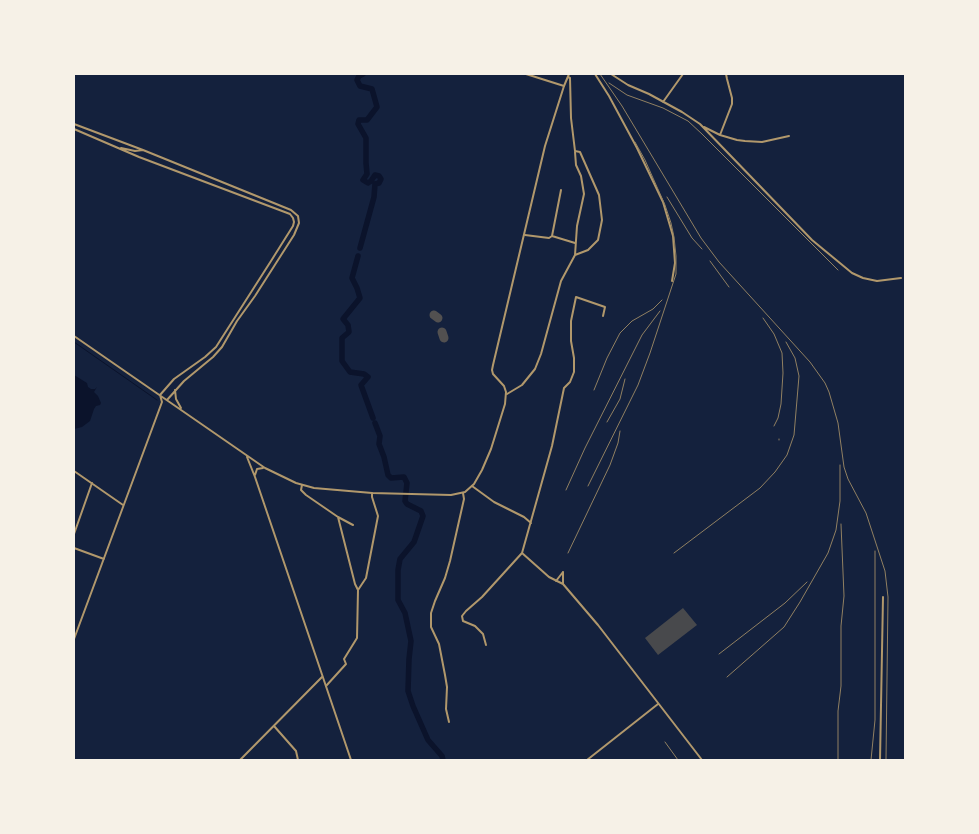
<!DOCTYPE html>
<style>
body{margin:0}
#map{position:relative;width:979px;height:834px;overflow:hidden;background:#14213d;font-family:"PT Sans",sans-serif}
canvas{display:block}
.frame{position:absolute;inset:0;border:75px solid #f6f1e7;pointer-events:none}
</style>
<div id="map">
<canvas width="979" height="834"></canvas>
<div class="frame"></div>
</div>
<script>
const ctx = document.querySelector('canvas').getContext('2d');
ctx.lineJoin = 'round';
function fill(path, color) { ctx.fillStyle = color; ctx.fill(path, 'evenodd'); }
const toPath = rows => new Path2D(rows.map(r => 'M' + r).join(''));
function trace(path, color, width, dash) { ctx.strokeStyle = color; ctx.lineWidth = width; ctx.lineCap = dash ? 'butt' : 'round'; ctx.setLineDash(dash || []); ctx.stroke(path); }
fill(toPath([
 [74,375,87,383,88,387,91,389,95,389,97,387,94,392,98,396,101,403,100,405,96,406,94,409,90,421,82,427,74,429]
]), '#0b132b');
trace(toPath([
 [74,342,157,400]
]), '#0b132b', 1);
trace(toPath([
 [360,248,374,197,375,184,379,183,381,179,379,176,375,175,371,181,368,183,363,180,367,174,366,163,366,138,358,124,359,120,367,120,377,107,372,89,360,86,357,80,359,76,363,74],
 [358,256,352,278,357,288,360,298,343,319,348,325,349,332,342,338,342,361,350,372,364,374,368,377,361,385,373,418],
 [375,423,380,436,379,444,384,457,388,475,391,478,404,477,407,483,405,501,407,504,421,511,423,516,414,542,400,559,398,570,398,600,405,613,411,641,409,659,408,691,413,706,428,740,442,756,443,760]
]), '#0b132b', 5.5);
trace(toPath([
 [434,315,438,318],
 [442,332,444,338]
]), '#525050', 9);
fill(toPath([
 [683,608,697,625,658,655,645,638]
]), '#48494c');
trace(toPath([
 [526,74,564,86],
 [595,74,609,96,637,148,663,202,673,236,675,263,672,281],
 [611,74,628,85,649,94,682,112,700,124],
 [663,102,683,74],
 [700,124,812,240,852,273,863,278,877,281,901,278],
 [704,127,720,135,737,140,745,141,762,142,789,136],
 [720,135,732,104,732,98,727,79,726,74],
 [575,152,576,165,581,176,584,194,577,226,575,255],
 [525,235,549,238,552,236,575,243],
 [552,236,561,190],
 [507,394,522,385,535,369,541,354,561,281,575,255,588,250,598,240,602,220,599,195,580,152,575,151,571,118,570,78,568,77],
 [302,485,301,490,306,495,338,517,355,584,358,590,357,638,344,659,346,664,326,686],
 [472,486,494,502,524,517,531,523],
 [338,517,353,525],
 [74,534,92,483],
 [522,553,549,577,563,584],
 [563,572,563,584,598,625,702,760],
 [556,581,563,572],
 [358,590,366,578,378,516,372,497,372,493],
 [486,645,483,634,475,626,463,621,462,616,466,611,482,597,522,553,552,446,564,388,570,382,574,372,574,358,571,341,571,321,576,297,605,307,603,316],
 [449,722,446,709,447,687,445,675,439,644,431,627,431,613,435,601,445,578,450,561,464,499,463,493],
 [274,726,296,751,298,760],
 [240,760,322,677],
 [587,760,658,704],
 [880,760,883,597]
]), '#b1986c', 2);
trace(toPath([
 [74,124,143,150,291,210,298,216,299,223,294,235,255,296,237,321,222,347,213,357,184,381,167,400],
 [74,129,139,157,290,214,293,218,294,222,293,226,271,261,216,347,205,357,174,379,160,395,162,402,74,639],
 [121,148,135,151,143,150],
 [74,336,265,468,296,483,314,488,372,493,451,495,465,492,474,484,482,470,491,449,505,404,506,392,504,386,493,374,492,370,493,365,545,146,564,86,569,74],
 [175,390,176,399,181,408],
 [247,457,255,477,351,760],
 [74,471,123,505],
 [255,475,257,469,263,468],
 [74,548,104,559]
]), '#b1986c', 2);
trace(toPath([
 [600,74,622,106,701,238,719,262,810,362,825,383,829,392,838,423,844,467,848,479,866,513,885,571,888,597,886,760],
 [609,83,627,95,663,108,688,121,702,134,838,270],
 [667,197,692,238,702,249],
 [710,261,729,287],
 [763,318,774,334,782,353,783,373,781,404,778,418,774,426],
 [594,390,607,358,620,333,632,321,653,309,662,300],
 [607,422,620,399,625,379],
 [779,440,779,439],
 [588,486,638,385,650,353,676,274,676,256,674,237,671,223,665,205,645,160,635,142],
 [566,490,585,448,642,335,660,311],
 [568,553,610,465,618,443,620,431],
 [674,553,760,488,775,472,787,455,794,435,799,376,795,358,786,342],
 [719,654,785,603,807,582],
 [727,677,784,627,800,602,828,553,836,530,840,501,840,465],
 [665,742,678,760],
 [838,760,838,711,841,686,841,626,844,596,841,524],
 [871,760,875,720,875,551]
]), '#918062', 1);
</script>
